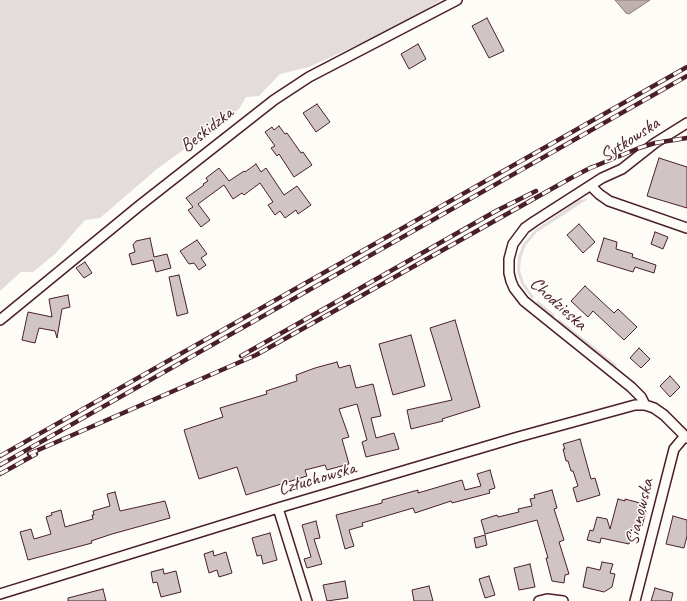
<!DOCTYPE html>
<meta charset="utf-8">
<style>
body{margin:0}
canvas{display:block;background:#fdfcf7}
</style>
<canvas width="687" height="601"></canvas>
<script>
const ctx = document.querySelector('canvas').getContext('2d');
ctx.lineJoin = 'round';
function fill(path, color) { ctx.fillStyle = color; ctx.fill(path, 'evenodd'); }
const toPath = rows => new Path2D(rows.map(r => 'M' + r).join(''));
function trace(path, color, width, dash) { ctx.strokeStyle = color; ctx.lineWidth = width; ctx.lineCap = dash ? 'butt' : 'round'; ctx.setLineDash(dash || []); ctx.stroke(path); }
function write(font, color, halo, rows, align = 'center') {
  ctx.font = font + ' Caveat,sans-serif'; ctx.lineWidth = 3; ctx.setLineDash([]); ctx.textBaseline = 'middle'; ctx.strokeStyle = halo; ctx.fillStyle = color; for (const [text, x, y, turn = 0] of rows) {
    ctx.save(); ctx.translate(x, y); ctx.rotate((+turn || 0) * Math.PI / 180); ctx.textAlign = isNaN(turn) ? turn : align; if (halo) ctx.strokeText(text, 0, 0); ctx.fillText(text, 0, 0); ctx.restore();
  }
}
fill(toPath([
 [0,0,441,0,397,27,309,67,280,74,259,96,246,97,239,109,157,169,100,218,85,220,55,254,33,272,21,272,0,291],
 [588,199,537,232,526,245,521,258,520,271,524,283,534,297,532,299,522,285,517,272,518,257,523,244,535,230,579,200],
 [538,301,555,315,553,318,536,303],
 [559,319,617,365,615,367,557,321]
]), '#e3dcda');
const water = toPath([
 [615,0,650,0,629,14,626,13,615,0]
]);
fill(water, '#c0b1b1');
trace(water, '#91777b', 1);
const building = toPath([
 [487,18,504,51,489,58,472,26,487,18],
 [418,44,426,59,409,69,401,54,418,44],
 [317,104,330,122,316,132,303,113,317,104],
 [279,126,285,134,287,133,301,153,303,152,312,165,294,177,279,154,277,156,271,148,275,146,265,132,272,127,274,130,279,126],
 [659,158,687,167,687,208,647,196,659,158],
 [256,164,261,172,266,168,284,195,297,186,311,205,298,214,296,210,285,218,280,211,275,215,268,205,273,202,260,183,244,195,242,193,233,199,224,185,198,204,210,220,201,227,188,210,193,207,186,198,204,185,203,184,208,181,206,178,219,168,229,181,244,171,245,172,256,164],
 [579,224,595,242,583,253,567,235,579,224],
 [655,232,668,237,663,249,651,244,655,232],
 [150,238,154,257,167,254,171,268,156,272,153,260,132,265,129,254,135,252,133,245,136,241,150,238],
 [604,238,617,242,616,249,633,254,632,257,656,265,654,273,635,267,633,272,597,261,604,238],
 [197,240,207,254,201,258,206,265,199,270,194,263,189,264,180,251,197,240],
 [85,262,92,273,84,278,76,268,85,262],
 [179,275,188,313,177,316,169,277,179,275],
 [585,286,614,313,618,309,637,327,624,340,593,311,588,317,571,301,585,286],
 [68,295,70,307,62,309,57,338,55,331,39,328,35,343,22,340,28,312,52,317,49,299,68,295],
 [455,320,480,407,442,419,443,421,411,429,407,410,452,400,430,328,455,320],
 [411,335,425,386,393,395,379,344,411,335],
 [639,348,650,359,641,368,630,358,639,348],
 [337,362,339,368,350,365,356,388,373,384,381,416,371,418,376,438,394,433,399,449,366,457,362,442,367,440,357,404,339,409,349,437,342,439,349,464,327,470,325,465,305,470,307,476,246,495,237,467,199,479,184,430,223,417,220,408,267,394,266,391,297,381,296,375,315,368,337,362],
 [670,376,680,387,670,397,660,386,670,376],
 [580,439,591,479,595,478,600,495,577,502,573,488,578,486,573,471,571,471,568,461,566,461,563,449,565,449,563,444,580,439],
 [490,470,495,488,489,490,490,493,452,503,451,501,415,513,413,508,362,523,363,526,349,530,354,546,345,549,336,515,382,503,382,500,418,490,418,493,462,480,465,490,481,486,477,474,490,470],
 [552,490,557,508,554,509,564,540,559,542,569,574,565,575,564,583,552,581,546,558,548,558,537,520,485,534,481,520,497,515,498,517,519,512,518,509,532,506,530,499,535,498,534,495,552,490],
 [115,492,120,511,165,501,170,518,112,534,91,541,92,543,28,560,20,532,31,529,34,539,51,534,46,517,52,515,51,513,61,510,65,527,93,519,92,515,94,515,93,511,110,506,107,494,115,492],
 [618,499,625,501,625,499,644,504,642,510,646,511,642,526,639,525,637,531,632,530,629,544,601,538,600,543,587,540,590,530,593,531,594,528,597,517,607,519,610,529,618,499],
 [673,516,687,520,687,536,684,548,666,544,673,516],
 [316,521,320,538,314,539,322,564,307,568,304,559,311,557,302,525,316,521],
 [270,533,277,560,263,564,261,555,257,556,252,538,270,533],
 [485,535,487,545,476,548,474,538,485,535],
 [213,551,214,556,226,552,232,573,219,577,217,570,209,573,204,554,213,551],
 [602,562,613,564,610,573,615,574,612,587,604,592,583,587,587,567,600,570,602,562],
 [530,564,535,587,519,590,514,568,530,564],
 [163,569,164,574,176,571,181,592,161,597,157,582,153,583,151,572,163,569],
 [489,576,495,595,485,598,479,579,489,576],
 [345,581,348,598,327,601,323,585,345,581],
 [429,586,433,601,414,601,412,590,429,586],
 [655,588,673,593,671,601,651,601,655,588],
 [103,589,106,601,68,601,68,598,103,589]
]);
fill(building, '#d0c5c4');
trace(building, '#4a1f2b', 1);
const street = toPath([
 [591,186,599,194,609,201,687,228],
 [0,320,139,206,274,100,309,77,457,0],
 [645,405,641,397,631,387,524,301,514,288,511,281,509,273,509,259,513,244,525,228,535,221,602,178,622,169,655,143,687,123],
 [278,508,307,601],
 [0,594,278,508,518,437,635,405,645,405,654,408,664,415,687,438],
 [539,601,547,599,563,601],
 [635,601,674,449,685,436]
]);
trace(street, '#4a1f2b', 12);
trace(street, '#fdfcf7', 9);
const rail = toPath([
 [588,169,639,148,655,143,687,138],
 [241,356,496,211,536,191],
 [29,454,256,355,571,178,592,167],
 [0,456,687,67],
 [0,465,687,76],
 [0,474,36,454]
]);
trace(rail, '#4a1f2b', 4.5);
trace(rail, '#fdfcf7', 3, [9]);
write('19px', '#4a1f2b', '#fdfcf7', [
 ["Beskidzka",207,130,-38],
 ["Sytkowska",630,140,-33],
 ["Chodzieska",558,304,42],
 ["Człuchowska",317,479,-16],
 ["Sianowska",640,512,-76]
]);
</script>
